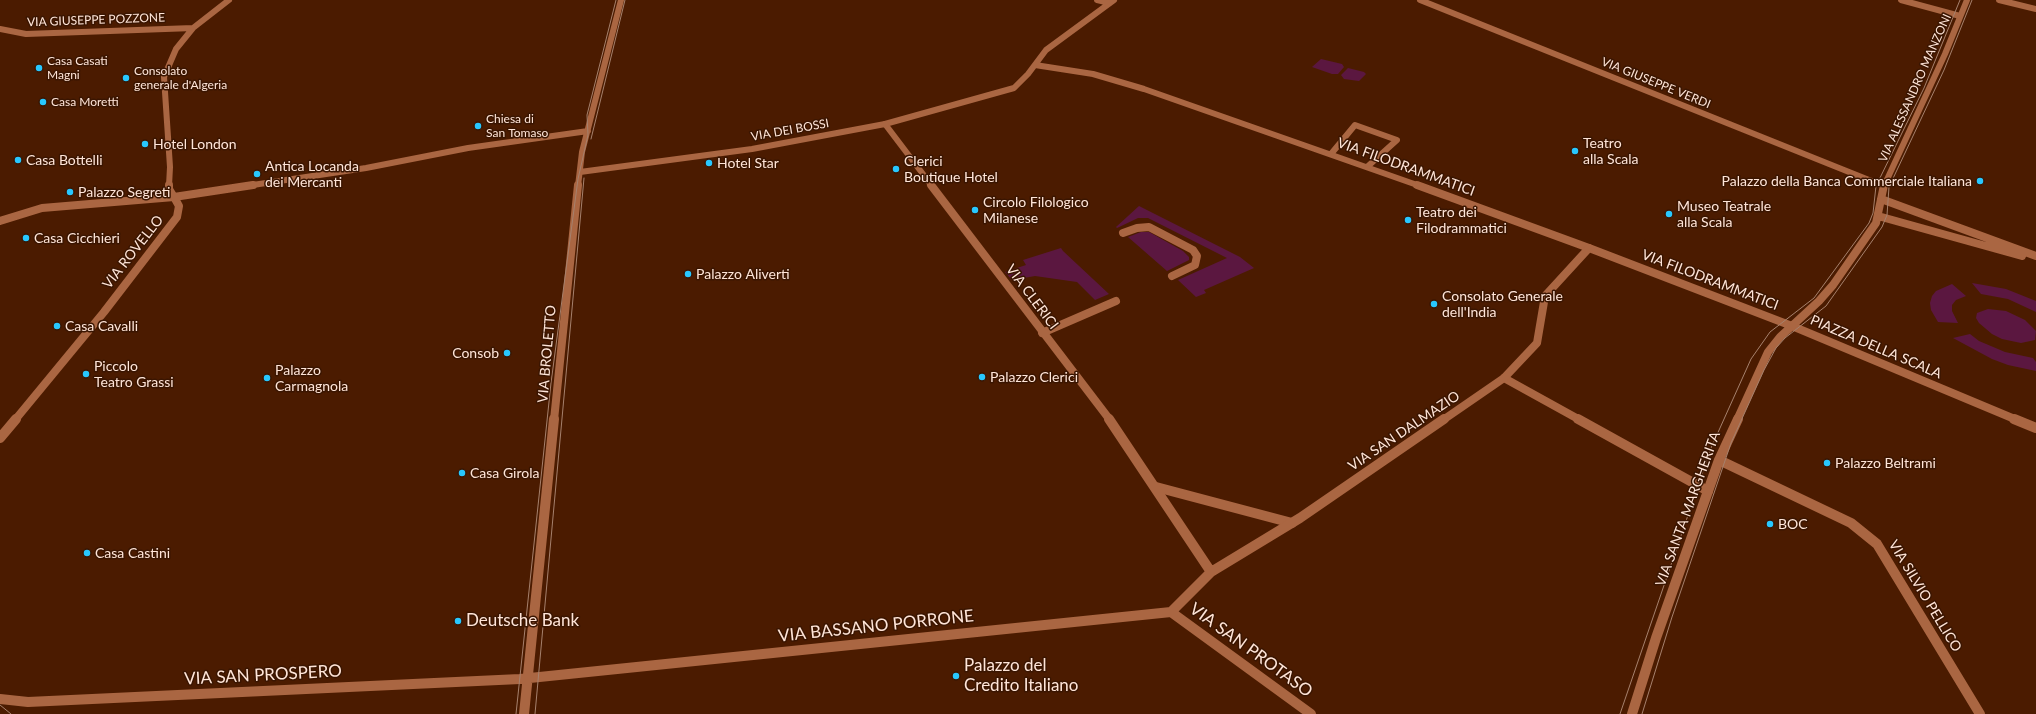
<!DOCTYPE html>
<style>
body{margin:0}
canvas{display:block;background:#4b1b00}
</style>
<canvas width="2036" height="714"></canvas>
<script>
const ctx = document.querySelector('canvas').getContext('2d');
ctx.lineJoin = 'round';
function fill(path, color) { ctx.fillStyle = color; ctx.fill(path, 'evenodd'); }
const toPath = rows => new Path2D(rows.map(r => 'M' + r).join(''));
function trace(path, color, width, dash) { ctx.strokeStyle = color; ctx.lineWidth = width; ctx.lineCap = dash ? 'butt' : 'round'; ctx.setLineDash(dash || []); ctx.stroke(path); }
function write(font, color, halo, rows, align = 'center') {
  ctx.font = font + ' Lato,sans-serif'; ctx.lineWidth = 3; ctx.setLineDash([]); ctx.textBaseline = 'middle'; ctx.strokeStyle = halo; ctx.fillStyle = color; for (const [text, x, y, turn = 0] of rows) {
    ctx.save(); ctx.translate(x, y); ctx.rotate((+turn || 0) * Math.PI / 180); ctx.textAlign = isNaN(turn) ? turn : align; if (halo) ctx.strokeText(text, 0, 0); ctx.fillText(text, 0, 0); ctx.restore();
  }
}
fill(toPath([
 [1321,59,1342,64,1344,67,1338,74,1332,74,1312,67],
 [1348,68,1364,72,1366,74,1359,81,1344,79,1341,75],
 [1139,206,1240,257,1254,268,1204,290,1206,293,1196,297,1178,280,1227,258,1148,218,1138,218,1117,228,1116,227],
 [1141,232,1149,232,1183,251,1189,257,1189,260,1167,271,1128,237],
 [1061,248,1063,251,1109,294,1095,300,1077,282,1035,276,1012,280,1005,272,1026,265,1023,260],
 [1972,283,2006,289,2036,301,2036,312,2008,299,1981,294],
 [1952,284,1966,296,1956,300,1952,305,1952,311,1958,323,1938,322,1931,310,1930,303,1932,296,1936,291],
 [1988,309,2006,311,2025,320,2036,331,2035,340,2021,343,2002,339,1992,334,1979,323,1976,318,1977,313],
 [1970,334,1979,341,2005,352,2033,358,2036,362,2036,371,2008,365,1992,359,1953,338]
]), '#5b1740');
trace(toPath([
 [1123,233,1137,228,1149,227,1193,250,1197,256,1195,265,1172,276],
 [1042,333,1116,301]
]), '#aa6642', 8);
trace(toPath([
 [1156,487,1292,523]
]), '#aa6642', 10);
trace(toPath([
 [1097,0,1110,3],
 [1035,65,1093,74,1144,89,1420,186],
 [885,124,1014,88,1028,74,1046,50,1114,0],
 [1331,154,1355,125,1397,140,1367,167]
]), '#aa6642', 6);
trace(toPath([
 [1417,185,1589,248],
 [0,221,42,208,174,197,179,206,177,217,104,312,15,420],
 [1792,326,2017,420],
 [1504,378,1580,420]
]), '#aa6642', 8);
trace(toPath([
 [1578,419,1708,491],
 [2014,419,2036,428],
 [0,438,16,419]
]), '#aa6642', 10);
trace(toPath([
 [1420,0,1884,186],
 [1901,0,1960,16],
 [1999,0,2036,9],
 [0,29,26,34,193,28],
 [580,172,752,149,885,124,932,186],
 [169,186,170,167,164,77,176,49,193,28,229,0],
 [246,186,366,168,468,148,588,131],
 [578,186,582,152,621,0],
 [1884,186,1945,54,1967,0]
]), '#aa6642', 6);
trace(toPath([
 [169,185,169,189,174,197,253,185],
 [931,185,1110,420],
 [1882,185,1884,186],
 [1881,199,2036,256],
 [1878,216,2022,256],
 [554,420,578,185],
 [1443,420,1504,378,1537,343,1545,296,1589,248,1792,326],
 [1737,420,1768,352,1780,337,1819,301,1833,285,1876,223,1884,185]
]), '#aa6642', 8);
trace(toPath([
 [1109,419,1211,572],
 [1719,460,1851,523,1877,544,1980,714],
 [1171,612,1311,714],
 [0,699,28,702,520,679,1171,612,1211,572,1300,518,1444,419],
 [524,714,554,419],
 [1632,714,1656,638,1719,460,1738,419]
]), '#aa6642', 10);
trace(toPath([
 [591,139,625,0],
 [0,705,11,714],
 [516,714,551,383,578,179,588,135,587,115,616,0],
 [535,714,584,178],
 [1620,714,1711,448,1751,359,1770,332,1814,298,1869,223,1873,213,1876,186,1924,88,1960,0],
 [1642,714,1672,617,1731,443,1764,370,1776,348,1785,338,1826,306,1882,227,1887,215,1889,187,1944,70,1972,0]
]), '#a6816d', 1);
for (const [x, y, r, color] of [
 [39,68,4,"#28c8ff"],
 [126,78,4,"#28c8ff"],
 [43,102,4,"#28c8ff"],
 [478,126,4,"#28c8ff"],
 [145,144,4,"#28c8ff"],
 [1575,151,4,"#28c8ff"],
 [18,160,4,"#28c8ff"],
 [709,163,4,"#28c8ff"],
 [896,169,4,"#28c8ff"],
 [257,174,4,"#28c8ff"],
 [1980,181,4,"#28c8ff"],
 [70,192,4,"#28c8ff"],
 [975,210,4,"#28c8ff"],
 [1669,214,4,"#28c8ff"],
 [1408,220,4,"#28c8ff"],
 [26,238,4,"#28c8ff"],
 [688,274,4,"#28c8ff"],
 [1434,304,4,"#28c8ff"],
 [57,326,4,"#28c8ff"],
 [507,353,4,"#28c8ff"],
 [86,374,4,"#28c8ff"],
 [982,377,4,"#28c8ff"],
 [267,378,4,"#28c8ff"],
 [1827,463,4,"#28c8ff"],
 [462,473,4,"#28c8ff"],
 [1770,524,4,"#28c8ff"],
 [87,553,4,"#28c8ff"],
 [458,621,4,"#28c8ff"],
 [956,676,4,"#28c8ff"]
]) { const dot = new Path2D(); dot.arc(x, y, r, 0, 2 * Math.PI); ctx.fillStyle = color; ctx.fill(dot); trace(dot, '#3a1501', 1.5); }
write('12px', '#ffe5d8', '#3a1501', [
 ["VIA GIUSEPPE POZZONE",96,20,-2],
 ["VIA GIUSEPPE VERDI",1656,83,22],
 ["VIA ALESSANDRO MANZONI",1915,88,-66],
 ["VIA DEI BOSSI",790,130,-10]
]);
write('12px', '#ffe5d8', '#3a1501', [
 ["Casa Casati",47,61],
 ["Magni",47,75],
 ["Consolato",134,71],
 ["generale d'Algeria",134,85],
 ["Casa Moretti",51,102],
 ["Chiesa di",486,119],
 ["San Tomaso",486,133]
], 'left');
write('14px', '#ffe5d8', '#3a1501', [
 ["Teatro",1583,143],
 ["alla Scala",1583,159],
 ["Hotel London",153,144],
 ["Casa Bottelli",26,160],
 ["Clerici",904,161],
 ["Boutique Hotel",904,177],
 ["Hotel Star",717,163],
 ["Antica Locanda",265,166],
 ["dei Mercanti",265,182],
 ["Palazzo della Banca Commerciale Italiana",1972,181,"right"],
 ["Palazzo Segreti",78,192],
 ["Circolo Filologico",983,202],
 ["Milanese",983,218],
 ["Museo Teatrale",1677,206],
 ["alla Scala",1677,222],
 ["Teatro dei",1416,212],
 ["Filodrammatici",1416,228],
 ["Casa Cicchieri",34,238],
 ["Palazzo Aliverti",696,274],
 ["Consolato Generale",1442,296],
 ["dell'India",1442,312],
 ["Casa Cavalli",65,326],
 ["Consob",499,353,"right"],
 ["Piccolo",94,366],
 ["Teatro Grassi",94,382],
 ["Palazzo",275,370],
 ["Carmagnola",275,386],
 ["Palazzo Clerici",990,377],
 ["Palazzo Beltrami",1835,463],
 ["Casa Girola",470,473],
 ["BOC",1778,524],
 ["Casa Castini",95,553]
], 'left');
write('14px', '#ffe5d8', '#3a1501', [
 ["VIA FILODRAMMATICI",1406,167,20],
 ["VIA ROVELLO",133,252,-52],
 ["VIA FILODRAMMATICI",1710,280,21],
 ["VIA CLERICI",1032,297,53],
 ["PIAZZA DELLA SCALA",1876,347,23],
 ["VIA BROLETTO",547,354,-85],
 ["VIA SAN DALMAZIO",1404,431,-34],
 ["VIA SANTA MARGHERITA",1688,509,-70],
 ["VIA SILVIO PELLICO",1925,596,59]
]);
write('17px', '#ffe5d8', '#3a1501', [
 ["Deutsche Bank",466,621],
 ["Palazzo del",964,666],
 ["Credito Italiano",964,686]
], 'left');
write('17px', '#ffe5d8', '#3a1501', [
 ["VIA BASSANO PORRONE",876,626,-6],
 ["VIA SAN PROTASO",1251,650,36],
 ["VIA SAN PROSPERO",263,675,-3]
]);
</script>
